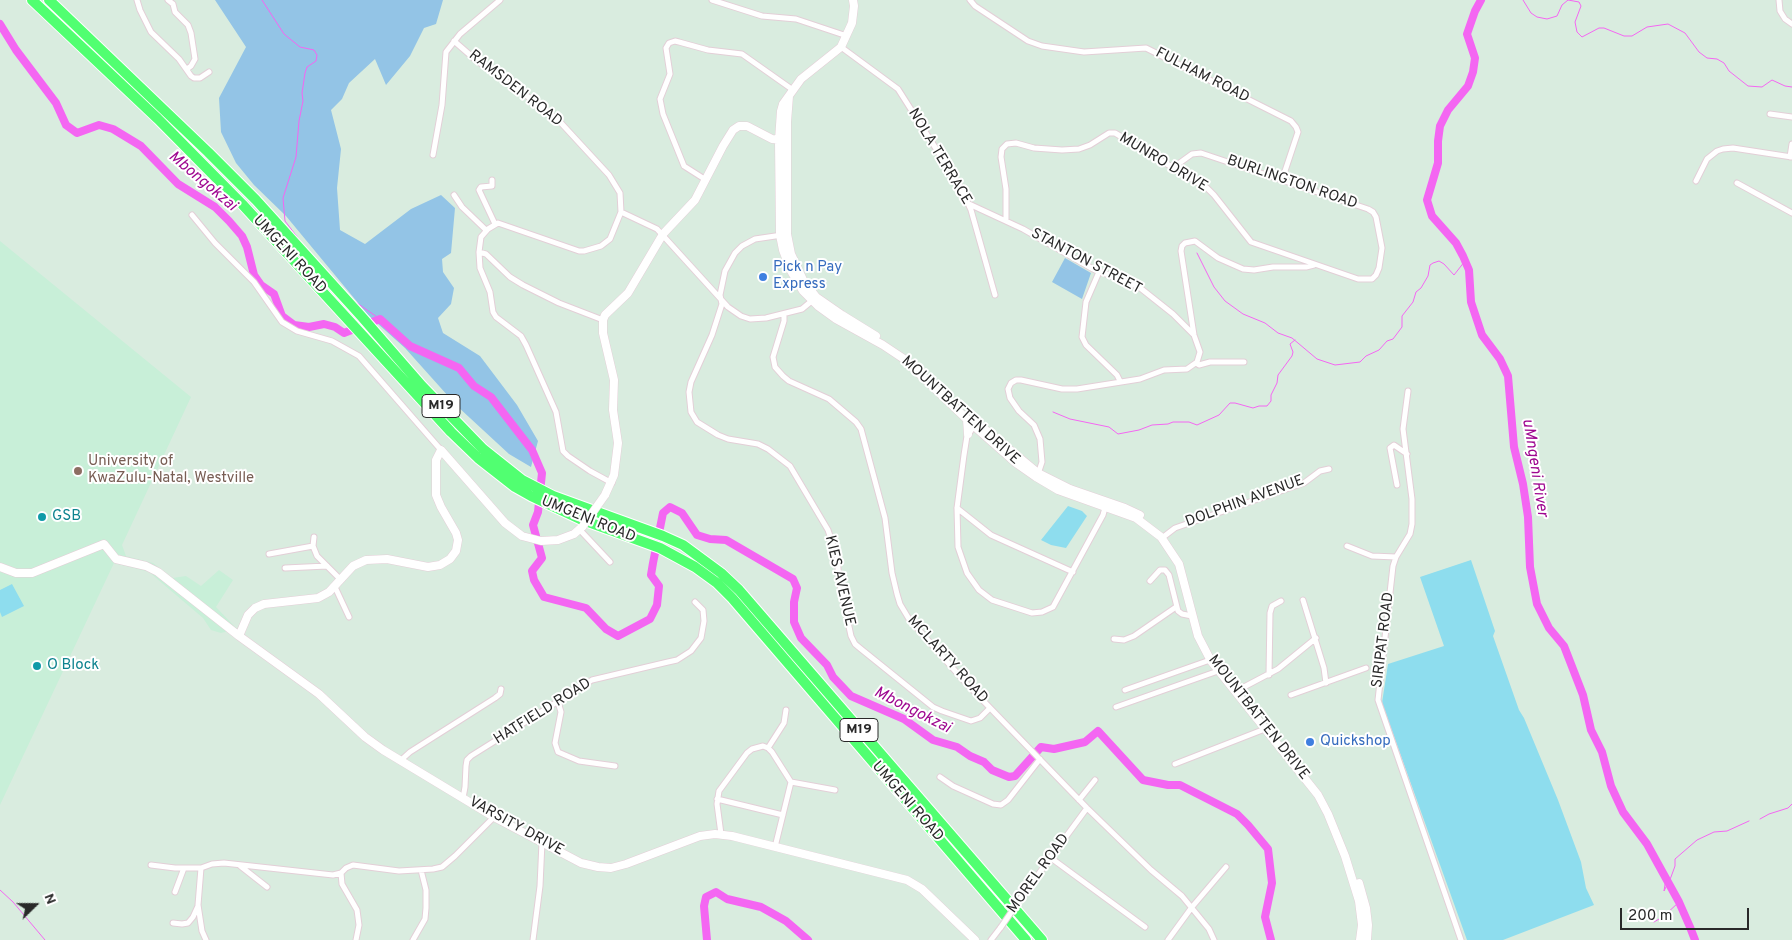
<!DOCTYPE html>
<style>
body{margin:0}
#map{position:relative;width:1792px;height:940px;overflow:hidden;background:#d9ecdf;font-family:Overpass,sans-serif}
canvas{display:block}
.north{position:absolute;left:10px;top:880px;width:50px;height:50px;-webkit-text-stroke:4px #fff;paint-order:stroke;rotate:68deg;font-size:14px;font-weight:700;line-height:20px;text-align:center;color:#292929}
.north::after{content:'';display:block;margin:auto;width:18px;height:22px;background:#292929;clip-path:polygon(50% 0,100% 100%,50% 72%,0 100%)}
.scale{position:absolute;left:1620px;top:908px;width:129px;height:22px;box-sizing:border-box;border:2px solid #292929;border-top:0;padding-left:6px;font-size:15px;line-height:18px;white-space:nowrap;color:#292929;-webkit-text-stroke:4px #fff;paint-order:stroke}
</style>
<div id="map">
<canvas width="1792" height="940"></canvas>
<div class="north">N</div>
<div class="scale">200 m</div>
</div>
<script>
const ctx = document.querySelector('canvas').getContext('2d');
ctx.lineJoin = 'round';
function fill(path, color) { ctx.fillStyle = color; ctx.fill(path, 'evenodd'); }
const toPath = rows => new Path2D(rows.map(r => 'M' + r).join(''));
function trace(path, color, width, dash) { ctx.strokeStyle = color; ctx.lineWidth = width; ctx.lineCap = dash ? 'butt' : 'round'; ctx.setLineDash(dash || []); ctx.stroke(path); }
function write(font, color, halo, rows, align = 'center') {
  ctx.font = font + ' Overpass,sans-serif'; ctx.lineWidth = 4; ctx.setLineDash([]); ctx.textBaseline = 'middle'; ctx.strokeStyle = halo; ctx.fillStyle = color; for (const [text, x, y, turn = 0] of rows) {
    ctx.save(); ctx.translate(x, y); ctx.rotate((+turn || 0) * Math.PI / 180); ctx.textAlign = isNaN(turn) ? turn : align; if (halo) ctx.strokeText(text, 0, 0); ctx.fillText(text, 0, 0); ctx.restore();
  }
}
fill(toPath([
 [0,241,191,397,122,545,126,556,153,563,173,578,186,576,201,586,219,570,233,580,216,607,237,629,221,633,211,630,203,618,149,572,114,563,0,805]
]), '#c8efd8');
fill(toPath([
 [215,0,443,0,436,24,424,28,410,56,386,85,375,59,349,83,342,99,331,110,341,149,337,188,340,230,365,244,411,209,441,195,455,208,451,253,442,259,443,272,454,288,451,304,438,318,443,333,480,356,517,405,538,441,531,467,509,454,457,406,405,348,368,315,286,216,254,185,236,163,221,132,219,98,246,47],
 [1065,258,1091,273,1082,299,1052,282]
]), '#93c4e6');
fill(toPath([
 [1068,506,1082,511,1087,516,1066,548,1051,545,1041,540],
 [1471,560,1495,631,1493,636,1519,710,1524,718,1558,800,1581,862,1586,888,1594,905,1503,940,1467,940,1382,703,1388,664,1444,646,1420,577],
 [12,584,24,606,2,617,0,612,0,590]
]), '#8eddee');
trace(toPath([
 [262,0,284,34,300,47,314,50,317,55,316,61,307,67,305,73,302,93,303,101,299,121,296,157,283,198,285,221,304,246,340,285],
 [1523,0,1531,13,1537,17,1547,19,1557,16,1562,5,1568,0,1579,2,1581,6,1575,22,1577,32,1582,37,1599,28,1604,28,1624,36,1632,36,1647,27,1668,24,1685,33,1699,52,1707,58,1717,59,1724,63,1729,71,1748,86,1762,87,1772,80,1785,86,1792,87],
 [1197,253,1214,287,1225,301,1243,314,1265,323,1278,333,1292,338,1317,359,1335,365,1360,362,1366,356,1379,350,1387,341,1393,339,1402,327,1402,316,1413,302,1416,292,1421,288,1428,276,1430,265,1433,263,1439,261,1444,264,1454,275,1465,261],
 [354,301,380,319],
 [1053,412,1070,419,1109,427,1118,434,1139,430,1152,425,1168,424,1173,422,1189,422,1197,425,1219,415,1230,403,1235,403,1253,408,1259,406,1267,406,1271,401,1271,395,1277,383,1278,375,1292,356,1293,352,1290,344,1295,340],
 [1760,819,1769,814,1788,808,1792,804],
 [1666,878,1664,891,1671,877,1675,866,1675,859,1697,840,1714,832,1727,831,1749,821],
 [0,890,13,902,45,940],
 [1654,922,1664,916,1679,902]
]), '#f466f2', 1);
trace(toPath([
 [1481,0,1475,11,1467,34,1475,58,1473,72,1468,86,1448,110,1440,126,1438,141,1438,163,1427,200,1432,216,1456,243,1463,256,1469,270,1471,302,1482,335,1500,359,1508,376,1514,447,1523,484,1528,517,1530,567,1537,604,1549,628,1564,646,1583,695,1591,730,1602,752,1611,786,1623,812,1647,844,1679,902,1690,927,1695,940],
 [0,24,16,50,56,103,66,125,77,133,99,125,113,129,141,146,178,184,215,207,229,221,242,236,247,247,254,275,261,285,274,294,282,316,294,325,309,327,324,324,335,327,344,333,380,319,410,346,459,368,474,386,491,397,532,450,542,473,538,512,533,525,542,558,532,571,534,580,544,597,586,608,606,629,618,636,650,619,657,605,659,586,651,575,653,563,663,513,670,507,682,513,697,535,710,539,726,540,793,579,797,588,794,602,794,622,801,638,827,665,833,677,851,696,904,719,933,740,957,747,970,756,984,762,992,770,1009,777,1015,776,1041,747,1054,749,1085,742,1098,731,1143,780,1168,785,1180,785,1237,814,1248,825,1268,849,1272,883,1265,917,1271,940],
 [707,940,704,906,706,897,716,892,727,899,761,907,786,921,808,940]
]), '#f466f2', 8);
const street = toPath([
 [137,0,140,10,151,32,179,59,191,76,194,78,200,78,209,72],
 [168,0,173,4,175,12,188,25,191,33,195,59,191,66,187,69],
 [712,0,762,16,796,19,847,36],
 [970,0,975,6,1028,41,1042,46,1084,52,1146,48,1291,121,1296,127,1298,132,1282,180],
 [1779,0,1780,11,1785,19,1792,24],
 [454,41,477,61,534,101,561,123,609,175,620,193,621,212,610,239,601,246,584,251,579,251,498,223,488,229,481,237,479,252,480,268,490,292,493,312,496,317,521,336,526,345,556,412,563,451,568,456,590,471,612,483],
 [841,47,898,89,961,188,971,210,995,295],
 [1770,114,1792,117],
 [433,155,442,105,446,52,460,34,500,0],
 [1790,157,1792,144],
 [492,180,492,186,481,187,479,190,495,224],
 [706,180,684,166,663,114,660,99,670,74,666,48,669,43,675,41,679,42,708,50,742,54,793,90],
 [1696,181,1707,159,1717,151,1723,149,1733,148,1792,157],
 [1737,183,1792,213],
 [454,195,462,207,486,230],
 [969,204,1023,229,1093,269,1139,287,1173,314,1193,334],
 [621,212,657,229,728,307,741,316,750,319,766,318,802,309,814,299],
 [192,215,215,243,254,282,282,322,297,331,332,341,359,356,441,450],
 [1006,220,1006,189,1001,157,1002,149,1007,144,1016,143,1034,148,1062,150,1079,149,1090,145,1109,133,1115,133,1207,188,1214,195,1251,242,1358,279,1372,279,1376,275,1379,268,1382,248,1376,217,1373,212,1368,209,1201,153,1192,154,1174,167],
 [782,235,755,239,742,246,735,253,725,271,720,295,722,304,712,335,691,382,689,392,691,412,697,422,718,435,728,439,758,444,768,449,790,466,828,530,837,557,839,580,851,636,855,644,861,649,933,707,942,711,971,721,980,718,990,708],
 [479,252,486,254,510,277,523,285,559,303,603,320],
 [1099,272,1086,302,1082,337,1086,345,1117,375,1120,381],
 [784,314,784,321,773,357,775,367,783,376,789,381,829,399,856,422,861,429,885,518,892,573,897,594,900,604,909,619,965,682,1087,808,1151,870,1182,896,1209,929,1214,940],
 [1196,363,1199,365,1210,362,1244,362],
 [1408,391,1403,429,1412,499,1412,524,1410,534,1396,557,1393,566,1378,700,1461,940],
 [977,422,967,436,964,455,957,508,958,547,967,573,979,590,992,600,1032,613,1042,612,1053,607,1103,515,1106,504],
 [1038,474,1042,462,1040,439,1034,425,1019,411,1010,398,1008,389,1011,383,1016,380,1021,380,1062,389,1077,389,1140,379,1164,370,1187,369,1197,362,1200,352,1194,335,1181,251,1182,246,1185,243,1195,241,1218,258,1243,269,1254,270,1273,267,1306,267,1314,265],
 [1397,485,1390,448,1394,445,1407,454],
 [957,508,991,535,1073,572],
 [580,530,610,562],
 [314,537,313,546,317,556,341,580],
 [1162,538,1175,528,1295,486,1304,483,1320,471,1329,469],
 [1347,546,1372,556,1396,557],
 [269,554,313,546],
 [285,568,327,566],
 [1150,581,1160,570,1165,570,1169,575,1178,611,1182,614,1192,616],
 [335,587,349,617],
 [1303,600,1324,668,1326,683],
 [1114,639,1124,640,1134,636,1176,607],
 [1269,675,1270,613,1272,606,1281,601],
 [1125,690,1210,660],
 [1236,693,1242,688,1278,669,1316,638],
 [1291,695,1366,668],
 [558,702,561,712,555,743,558,752,579,761,615,766],
 [1116,707,1218,671],
 [768,748,784,723,786,710],
 [400,761,410,752,495,698,500,694,501,689],
 [1175,764,1270,727],
 [940,777,953,786,993,804,1001,805,1008,800,1040,759],
 [791,782,835,790],
 [463,798,465,787,466,766,467,760,471,756,592,680,668,662,677,660,691,651,701,638,704,621,703,610,695,602],
 [717,799,783,815],
 [1079,800,1095,780],
 [721,834,717,804,719,791,747,753,752,749,763,746,768,748,772,752,791,782,775,847],
 [1051,858,1145,927],
 [151,865,175,868,201,868,212,864,224,863,333,875,341,873,346,868,353,865,399,871,433,869,442,867,455,856,494,817],
 [239,865,267,887],
 [201,868,198,905,202,931,206,940],
 [341,873,342,884,357,910,359,925,356,940],
 [175,892,184,868],
 [1021,898,1087,808],
 [173,923,182,924,188,923,193,917,198,906],
 [413,940,425,919,426,908,426,890,421,870],
 [533,940,540,886,542,842],
 [991,940,1001,927],
 [1168,940,1192,907,1226,867]
]);
const secondary = toPath([
 [853,0,854,6,852,23,841,47,801,79,783,104,781,111,779,140,780,235,783,250,791,271,803,291,818,306,836,319,883,345,904,359,974,426,1016,463,1036,477,1058,490,1136,518,1161,537,1179,564,1198,636,1211,661,1318,795,1328,814,1345,856,1359,901,1362,925,1360,940],
 [789,96,787,122,787,234,791,254,803,280,816,297,842,315,876,336],
 [967,419,968,434],
 [987,431,1038,473,1070,489,1125,508,1140,515],
 [605,495,614,475,618,443,613,410,614,380,603,333,603,320,605,315,628,293,663,234,695,200,723,146,733,130,739,126,747,126,772,139,783,140],
 [0,567,16,573,32,573,104,544,116,559,146,566,158,572,239,636,319,694,365,737,383,750,494,817,581,863,598,867,611,868,626,864,700,836,715,834,732,836,907,880,922,889,975,940],
 [239,636,248,615,255,608,264,604,318,598,329,592,353,566,366,560,387,559,428,567,440,565,450,559,456,551,458,540,456,533,441,507,436,495,436,460,441,450,505,523,522,536,541,541,558,540,574,534,583,526],
 [1359,883,1366,908,1368,925,1367,940]
]);
const highway = toPath([
 [32,0,158,119,242,204,451,432,478,458,515,487,531,496,580,519,660,548,695,567,717,583,732,598,1026,940],
 [49,0,208,152,256,200,362,317,422,386,483,449,522,480,553,496,663,536,683,545,721,573,739,590,1042,940]
]);
trace(street, '#e3cfd7', 7);
trace(secondary, '#e3cfd7', 9);
trace(highway, '#fff', 12);
trace(street, '#fff', 5);
trace(secondary, '#fff', 8);
trace(highway, '#51ff71', 10);
const streetBridge = toPath([
 [1001,927,1021,898]
]);
const secondaryBridge = toPath([
 [583,526,605,495]
]);
trace(streetBridge, '#e3cfd7', 7, []);
trace(secondaryBridge, '#e3cfd7', 9, []);
trace(streetBridge, '#fff', 5);
trace(secondaryBridge, '#fff', 8);
for (const [x, y, r, color] of [
 [763,277,5,"#3f7fe0"],
 [78,471,5,"#8d6e63"],
 [42,517,5,"#0f9aa8"],
 [37,666,5,"#0f9aa8"],
 [1310,742,5,"#3f7fe0"]
]) { const dot = new Path2D(); dot.arc(x, y, r, 0, 2 * Math.PI); ctx.fillStyle = color; ctx.fill(dot); trace(dot, '#fff', 2); }
for (const [x, y, w] of [
 [441,406,38],
 [859,730,38]
]) { const box = new Path2D(); box.roundRect(x - w / 2, y - 11.5, w, 23, 4); ctx.fillStyle = '#fff'; ctx.fill(box); trace(box, '#292929', 1); }
write('bold 14px', '#292929', null, [
 ["M19",441,406],
 ["M19",859,730]
]);
write('15px', '#292929', '#fff', [
 ["FULHAM ROAD",1202,76,27],
 ["RAMSDEN ROAD",515,89,38],
 ["NOLA TERRACE",939,157,59],
 ["MUNRO DRIVE",1163,163,31],
 ["BURLINGTON ROAD",1292,183,19],
 ["UMGENI ROAD",289,255,47],
 ["STANTON STREET",1086,262,28],
 ["MOUNTBATTEN DRIVE",960,411,42],
 ["DOLPHIN AVENUE",1245,502,-20],
 ["UMGENI ROAD",588,520,22],
 ["KIES AVENUE",839,581,77],
 ["SIRIPAT ROAD",1384,640,-83],
 ["MCLARTY ROAD",947,660,48],
 ["HATFIELD ROAD",543,712,-32],
 ["MOUNTBATTEN DRIVE",1258,718,52],
 ["UMGENI ROAD",907,802,49],
 ["VARSITY DRIVE",516,827,29],
 ["MOREL ROAD",1039,874,-54]
]);
write('15px', '#366cbe', '#fff', [
 ["Pick n Pay",773,268],
 ["Express",773,285],
 ["Quickshop",1320,742]
], 'left');
write('15px', '#785e54', '#fff', [
 ["University of",88,462],
 ["KwaZulu-Natal, Westville",88,479]
], 'left');
write('15px', '#0d838f', '#fff', [
 ["GSB",52,517],
 ["O Block",47,666]
], 'left');
write('italic 16px', '#9e0790', '#fff', [
 ["Mbongokzai",202,182,40],
 ["uMngeni River",1534,468,81],
 ["Mbongokzai",912,711,27]
]);
</script>
